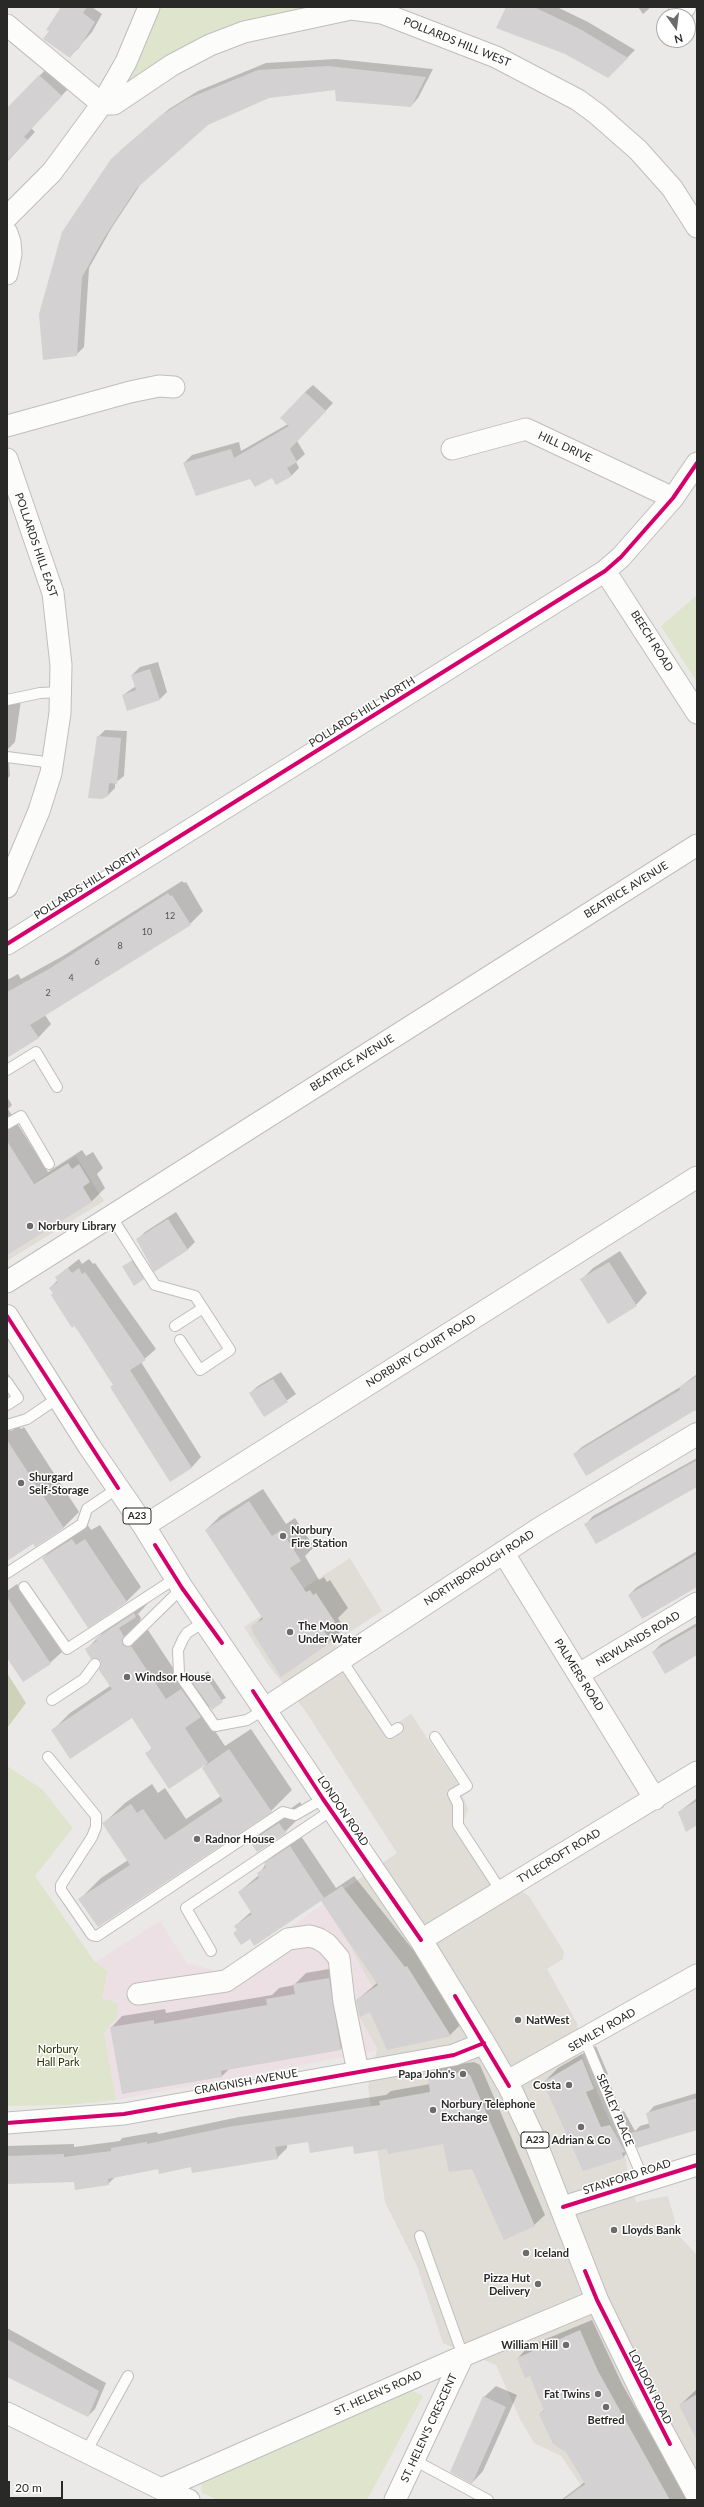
<!DOCTYPE html>
<style>
body{margin:0}
#map{position:relative;width:704px;height:2507px;overflow:hidden;background:#eae9e7;font-family:Lato,sans-serif}
canvas{display:block}
.frame{position:absolute;inset:0;border:8px solid #292927;pointer-events:none}
.north{position:absolute;left:656px;top:8px;width:40px;height:40px;box-sizing:border-box;background:#fff;border:1px solid #a9a9a9;border-radius:50%;rotate:166deg;font-size:11px;font-weight:700;line-height:16px;text-align:center;color:#292927}
.north::after{content:'';display:block;margin:auto;width:14px;height:18px;background:#6d6c6a;clip-path:polygon(50% 0,100% 100%,50% 72%,0 100%)}
.scale{position:absolute;left:8px;top:2481px;width:55px;height:18px;box-sizing:border-box;border:2px solid #292927;border-top:0;padding-left:5px;font-size:12px;line-height:14px;white-space:nowrap;color:#292927;-webkit-text-stroke:3px #fff;paint-order:stroke}
</style>
<div id="map">
<canvas width="704" height="2507"></canvas>
<div class="frame"></div>
<div class="north">N</div>
<div class="scale">20 m</div>
</div>
<script>
const ctx = document.querySelector('canvas').getContext('2d');
ctx.lineJoin = 'round';
function fill(path, color) {
  ctx.fillStyle = color;
  ctx.fill(path, 'evenodd');
}
function toPath(rows) {
  const path = new Path2D();
  for (const r of rows) {
    path.moveTo(r[0], r[1]);
    for (let i = 2; i < r.length; i += 2) path.lineTo(r[i], r[i + 1]);
  }
  return path;
}
function trace(path, color, width, dash) {
  ctx.strokeStyle = color;
  ctx.lineWidth = width;
  ctx.lineCap = dash ? 'butt' : 'round';
  ctx.setLineDash(dash || []);
  ctx.stroke(path);
}
function label(font, color, halo, rows, align = 'center') {
  ctx.font = font + ' Lato,sans-serif';
  ctx.lineWidth = 3;
  ctx.setLineDash([]);
  ctx.textBaseline = 'middle';
  ctx.strokeStyle = halo;
  ctx.fillStyle = color;
  for (const [text, x, y, turn = 0] of rows) {
    ctx.save();
    ctx.translate(x, y);
    ctx.rotate((+turn || 0) * Math.PI / 180);
    ctx.textAlign = isNaN(turn) ? turn : align;
    if (halo) ctx.strokeText(text, 0, 0);
    ctx.fillText(text, 0, 0);
    ctx.restore();
  }
}
fill(toPath([
 [76,1156,104,1201,7,1261,7,1200],
 [350,1558,382,1611,334,1642,391,1727,411,1714,456,1781,468,1809,463,1823,492,1872,529,1896,564,1952,563,1959,547,1969,577,2023,583,2059,626,2159,628,2174,636,2202,668,2196,679,2236,697,2255,697,2500,591,2500,561,2456,534,2443,520,2419,496,2365,443,2343,417,2266,385,2202,368,2087,377,2049,351,2002,373,1988,323,1904,397,1853,304,1709,269,1666,244,1627]
]), '#dfddd6');
fill(toPath([
 [323,1904,349,1944,373,1989,351,2002,377,2049,375,2051,116,2100,104,2033,117,2017,118,2003,102,1998,108,1971,95,1962,160,1921,187,1963,224,1973]
]), '#ede0e5');
fill(toPath([
 [158,7,314,7,127,81,126,80],
 [697,595,697,682,661,626],
 [7,1766,42,1789,73,1828,35,1876,95,1962,108,1971,102,1998,118,2003,117,2017,104,2033,116,2100,67,2105,7,2106],
 [407,2388,423,2396,367,2500,218,2500,202,2493,201,2483]
]), '#dfe4cc');
fill(toPath([
 [7,1673,26,1703,7,1728]
]), '#cdd2b9');
fill(toPath([
 [62,7,92,7,102,14,92,32,70,57,50,31],
 [507,7,557,7,588,22,635,50,608,77],
 [638,7,651,7,643,14],
 [336,59,433,69,418,98,411,106,335,89,269,97,208,124,142,182,111,229,89,268,84,347,76,355,43,359,120,151,169,109,198,91,266,63],
 [47,68,69,88,31,128,35,132,7,162,7,116,10,107],
 [313,385,333,403,297,441,305,454,296,462,299,468,291,476,251,478,184,463,192,455,239,442,241,451,288,424,305,392],
 [158,662,167,692,160,699,123,695,136,686,132,675,140,667],
 [21,700,15,742,8,749,10,776,7,779,7,704],
 [105,730,127,731,124,776,115,783,115,788,108,795,98,737],
 [182,881,184,883,186,882,203,911,190,924,45,1015,51,1024,38,1038,7,1057,7,980,18,974,21,979,63,956],
 [7,1097,12,1105,8,1109,48,1172,82,1150,86,1156,93,1152,103,1168,97,1174,105,1188,92,1201,10,1252,7,1248],
 [176,1212,195,1242,187,1250,137,1240,145,1232],
 [620,1251,647,1293,636,1305,582,1279,593,1268],
 [136,1258,147,1275,143,1278,123,1267],
 [79,1259,82,1264,89,1259,93,1264,95,1263,156,1349,141,1362,201,1457,192,1467,170,1481,111,1387,114,1384,50,1288,58,1280,56,1277],
 [7,1372,12,1380,7,1385],
 [281,1372,296,1394,265,1416,250,1393,258,1386],
 [697,1374,697,1411,694,1410,574,1454,582,1447,680,1387],
 [7,1426,11,1431,19,1426,21,1429,24,1427,79,1512,64,1527,35,1546,33,1543,7,1560],
 [697,1458,697,1486,586,1524,593,1516],
 [263,1489,286,1524,295,1518,314,1547,305,1556,319,1580,324,1577,327,1582,330,1580,348,1608,338,1618,344,1628,331,1641,281,1675,253,1627,263,1616,206,1530,220,1516],
 [87,1524,91,1530,100,1525,141,1587,126,1602,43,1558,58,1543],
 [697,1551,697,1585,629,1595,637,1587],
 [17,1584,62,1652,50,1663,7,1657,7,1591],
 [152,1599,138,1614,141,1618,138,1626,143,1631,148,1630,183,1683,199,1673,201,1676,208,1671,226,1698,210,1706,203,1713,225,1746,251,1729,292,1790,271,1811,80,1899,101,1878,128,1860,104,1823,125,1803,152,1784,158,1793,165,1788,186,1819,221,1796,203,1768,206,1764,146,1754,152,1748,132,1716,53,1730,70,1713,110,1686,102,1661,86,1650,113,1622],
 [697,1623,697,1654,653,1652,661,1644],
 [697,1798,697,1824,679,1812],
 [300,1802,306,1811,285,1832,252,1842,273,1821],
 [301,1836,336,1888,354,1876,418,1956,461,2024,450,2035,370,2011,357,2000,377,1983,322,1899,250,1938,238,1930,235,1926,252,1911,239,1892,259,1875,266,1863,277,1852],
 [340,1967,352,2037,341,2049,229,2069,222,2076,123,2092,111,2028,122,2016,165,2009,166,2013,272,1995,279,1988,294,1985,306,1973],
 [596,2046,608,2074,601,2080,615,2114,624,2111,635,2131,640,2126,650,2123,647,2114,654,2106,697,2093,697,2129,637,2144,623,2157,544,2082,558,2068],
 [474,2062,480,2065,545,2215,534,2225,443,2142,388,2148,309,2140,287,2144,287,2148,277,2158,158,2168,116,2176,108,2184,75,2181,7,2183,7,2146,74,2144,74,2147,120,2141,122,2138,157,2132,158,2134,239,2117,386,2095,391,2091,430,2084,429,2078,440,2067],
 [592,2320,622,2384,688,2500,561,2500,585,2482,566,2451,540,2414,545,2409,530,2374,518,2358,529,2346],
 [7,2328,106,2383,95,2409,88,2416,7,2376],
 [496,2386,517,2395,483,2471,472,2483,484,2397],
 [697,2389,697,2416,680,2405]
]), '#0003');
fill(toPath([
 [61,7,87,7,83,13,95,22,78,50,76,49,70,58,43,39,49,31,46,30],
 [506,7,534,7,580,29,628,58,608,78,565,54,496,28],
 [328,66,426,77,411,107,336,101,335,90,269,98,208,125,136,189,104,238,82,277,77,356,43,360,39,314,62,232,111,159,160,116,189,98,258,70],
 [39,75,62,96,24,137,28,140,7,161,7,108],
 [305,392,326,411,290,449,297,462,287,468,292,476,276,485,272,478,255,487,250,479,196,496,183,463,231,449,234,458,289,426,280,418],
 [150,669,160,700,127,711,122,695,136,690,131,675],
 [97,736,121,738,117,784,109,783,108,796,102,799,88,798],
 [168,893,170,896,172,895,191,925,30,1025,39,1038,7,1058,7,992,49,969],
 [7,1141,34,1184,68,1163,72,1169,79,1164,90,1182,83,1187,92,1202,7,1255],
 [168,1219,188,1250,154,1272,136,1239],
 [132,1261,144,1279,134,1286,122,1266],
 [609,1262,637,1306,608,1324,580,1279],
 [68,1268,72,1273,79,1268,82,1274,85,1272,146,1360,130,1370,192,1468,170,1482,110,1387,113,1385,78,1331,74,1326,72,1328,51,1295,53,1293,49,1288,58,1282,55,1277],
 [697,1376,697,1409,586,1476,573,1454,680,1390,679,1387],
 [273,1379,288,1402,264,1417,249,1393],
 [7,1440,64,1528,35,1547,33,1544,7,1561],
 [697,1460,697,1487,596,1544,584,1524],
 [249,1501,272,1536,281,1530,301,1561,290,1568,306,1592,310,1590,313,1595,316,1593,335,1622,323,1629,331,1642,281,1677,253,1633,251,1626,263,1619,205,1530],
 [72,1539,76,1545,85,1539,127,1602,88,1628,42,1558],
 [697,1554,697,1587,642,1619,628,1595],
 [7,1597,51,1664,23,1682,7,1658],
 [134,1613,136,1617,119,1628,124,1636,122,1640,123,1645,131,1646,166,1699,181,1689,201,1717,185,1728,208,1763,169,1789,145,1753,152,1749,132,1718,70,1759,51,1730,112,1689,99,1670,101,1661,96,1658,91,1659,85,1649,97,1641,95,1639],
 [697,1626,697,1655,665,1674,652,1652],
 [204,1674,223,1702,212,1710,192,1682],
 [229,1749,272,1812,98,1927,78,1899,130,1865,102,1823,131,1804,137,1813,143,1809,165,1840,223,1801,202,1768],
 [697,1801,697,1825,686,1832,678,1812],
 [279,1823,286,1833,257,1852,250,1842],
 [290,1846,324,1898,342,1886,405,1967,407,1966,451,2036,387,2050,370,2012,360,2017,356,2000,378,1985,321,1901,254,1946,250,1939,241,1945,233,1933,237,1930,234,1926,252,1914,238,1892,259,1878,257,1873,266,1867,264,1863],
 [329,1978,341,2050,221,2071,222,2077,122,2094,110,2027,154,2020,154,2024,267,2005,266,1999,295,1994,293,1984],
 [582,2059,594,2089,586,2092,601,2127,610,2125,625,2152,622,2153,624,2158,583,2171,543,2082],
 [464,2072,470,2075,535,2226,504,2240,472,2169,449,2172,443,2144,388,2154,387,2149,354,2154,353,2146,310,2153,308,2142,275,2147,278,2159,192,2173,191,2167,159,2174,158,2169,108,2179,109,2185,75,2190,74,2182,7,2184,7,2156,64,2154,64,2157,111,2151,111,2148,147,2142,147,2144,228,2127,380,2105,379,2101,430,2092,428,2077],
 [697,2098,697,2130,637,2148,631,2133,650,2128,646,2113],
 [580,2330,598,2371,670,2500,563,2500,585,2484,566,2452,553,2444,539,2414,544,2411,530,2376,525,2378,517,2358],
 [7,2339,99,2391,88,2417,7,2377],
 [697,2394,697,2440,679,2405],
 [483,2396,506,2407,472,2484,450,2472]
]), '#d3d1d1');
const service = toPath([
 [7,700,40,693,61,692],
 [7,757,53,763],
 [7,1070,36,1052,57,1087],
 [7,1124,21,1116,49,1164],
 [111,1216,155,1285,195,1296,230,1350,200,1370,180,1340],
 [175,1326,203,1308],
 [7,1382,18,1398,7,1405],
 [7,1425,27,1419,58,1398],
 [7,1573,82,1524,87,1509,118,1488],
 [24,1587,67,1649,176,1578],
 [205,1621,187,1633,183,1639,178,1650,179,1674,215,1726,247,1720,265,1709],
 [128,1641,182,1588],
 [341,1659,390,1733,398,1728],
 [52,1700,84,1679,95,1664],
 [435,1737,467,1786,453,1794,458,1804,458,1825,501,1891],
 [48,1757,96,1816,96,1827,92,1837,61,1885,61,1890,92,1935,97,1936,283,1812,295,1815,323,1799],
 [211,1951,186,1908,332,1810],
 [585,2040,644,2181],
 [420,2236,463,2356],
 [86,2452,128,2376],
 [414,2460,488,2500]
]);
const minor = toPath([
 [679,13,685,7],
 [7,25,102,104,114,104,172,65,210,45,244,32,351,9,382,13,496,57,578,100,597,114,638,150,672,188,697,227],
 [7,217,52,172,102,104,126,62,149,7],
 [7,233,10,242,11,254,7,274],
 [7,426,130,392,159,386,174,387],
 [452,449,526,429,673,498],
 [7,459,53,593,61,665,60,713,51,773,39,811,7,887],
 [605,571,697,713],
 [7,944,605,571,621,557,673,498,697,463],
 [7,1282,697,845],
 [144,1526,697,1177],
 [503,1552,655,1799],
 [579,1674,697,1603],
 [421,1940,697,1772],
 [138,1994,226,1981,288,1939,310,1936,319,1939,327,1944,339,1958,344,2002,358,2072],
 [506,2082,697,1975],
 [7,2123,124,2114,454,2055,484,2043],
 [563,2207,697,2165],
 [7,2413,161,2489,189,2500],
 [161,2489,463,2356,597,2300],
 [395,2500,463,2356]
]);
const tertiary = toPath([
 [265,1709,539,1529,697,1434]
]);
const trunk = toPath([
 [7,1316,89,1446,144,1526,182,1588,421,1940,484,2043,509,2086,535,2141,597,2300,647,2403,697,2495]
]);
trace(service, '#bfbebd', 12);
trace(minor, '#bfbebd', 23);
trace(tertiary, '#bfbebd', 24);
trace(trunk, '#bfbebd', 24);
trace(service, '#fcfcfb', 10);
trace(minor, '#fcfcfb', 21);
trace(tertiary, '#fcfcfb', 22);
trace(trunk, '#fcfcfb', 22);
trace(toPath([
 [7,944,605,571,621,557,673,498,697,463],
 [7,1316,118,1488],
 [155,1545,182,1588,222,1643],
 [253,1691,323,1799,421,1940],
 [455,1996,509,2086],
 [7,2123,124,2114,454,2055,484,2043],
 [563,2207,697,2165],
 [585,2271,597,2300,670,2444]
]), '#d6006c', 4);
for (const [x, y, r, color] of [
 [30,1226,4,"#6d6c6a"],
 [21,1483,4,"#6d6c6a"],
 [283,1536,4,"#6d6c6a"],
 [290,1632,4,"#6d6c6a"],
 [127,1677,4,"#6d6c6a"],
 [197,1839,4,"#6d6c6a"],
 [518,2020,4,"#6d6c6a"],
 [463,2074,4,"#6d6c6a"],
 [569,2085,4,"#6d6c6a"],
 [433,2110,4,"#6d6c6a"],
 [581,2127,4,"#6d6c6a"],
 [614,2230,4,"#6d6c6a"],
 [526,2253,4,"#6d6c6a"],
 [538,2284,4,"#6d6c6a"],
 [566,2345,4,"#6d6c6a"],
 [598,2394,4,"#6d6c6a"],
 [606,2407,4,"#6d6c6a"]
]) {
  const dot = new Path2D();
  dot.arc(x, y, r, 0, 2 * Math.PI);
  ctx.fillStyle = color;
  ctx.fill(dot);
  trace(dot, '#fff', 1.5);
}
label('9px', '#555553', null, [
 ["12",170,916],
 ["10",147,932],
 ["8",120,946],
 ["6",97,962],
 ["4",71,978],
 ["2",48,993]
]);
for (const [x, y, w] of [
 [137,1516,28],
 [535,2140,28]
]) {
  const box = new Path2D();
  box.roundRect(x - w / 2, y - 8, w, 16, 3);
  ctx.fillStyle = '#fff';
  ctx.fill(box);
  trace(box, '#292927', 1);
}
label('bold 10px', '#292927', null, [
 ["A23",137,1516],
 ["A23",535,2140]
]);
label('11px', '#292927', '#fff', [
 ["POLLARDS HILL WEST",457,42,22],
 ["HILL DRIVE",565,447,25],
 ["POLLARDS HILL EAST",36,545,71],
 ["BEECH ROAD",652,641,58],
 ["POLLARDS HILL NORTH",362,712,-32],
 ["POLLARDS HILL NORTH",87,884,-32],
 ["BEATRICE AVENUE",626,890,-32],
 ["BEATRICE AVENUE",352,1063,-32],
 ["NORBURY COURT ROAD",421,1351,-32],
 ["NORTHBOROUGH ROAD",479,1568,-33],
 ["NEWLANDS ROAD",638,1639,-31],
 ["PALMERS ROAD",579,1675,58],
 ["LONDON ROAD",343,1811,56],
 ["TYLECROFT ROAD",559,1856,-31],
 ["SEMLEY ROAD",602,2030,-30],
 ["CRAIGNISH AVENUE",246,2082,-10],
 ["SEMLEY PLACE",615,2110,67],
 ["STANFORD ROAD",627,2177,-18],
 ["LONDON ROAD",650,2387,63],
 ["ST. HELEN'S ROAD",378,2393,-24],
 ["ST. HELEN'S CRESCENT",429,2428,-65]
]);
label('bold 11px', '#292927', '#fff', [
 ["Norbury Library",38,1226],
 ["Shurgard",29,1477],
 ["Self-Storage",29,1490],
 ["Norbury",291,1530],
 ["Fire Station",291,1543],
 ["The Moon",298,1626],
 ["Under Water",298,1639],
 ["Windsor House",135,1677],
 ["Radnor House",205,1839],
 ["NatWest",526,2020],
 ["Papa John's",455,2074,"right"],
 ["Costa",561,2085,"right"],
 ["Norbury Telephone",441,2104],
 ["Exchange",441,2117],
 ["Adrian & Co",581,2140,"center"],
 ["Lloyds Bank",622,2230],
 ["Iceland",534,2253],
 ["Pizza Hut",530,2278,"right"],
 ["Delivery",530,2291,"right"],
 ["William Hill",558,2345,"right"],
 ["Fat Twins",590,2394,"right"],
 ["Betfred",606,2420,"center"]
], 'left');
label('11px', '#2a3100', '#fff', [
 ["Norbury",58,2049],
 ["Hall Park",58,2062]
]);
</script>
